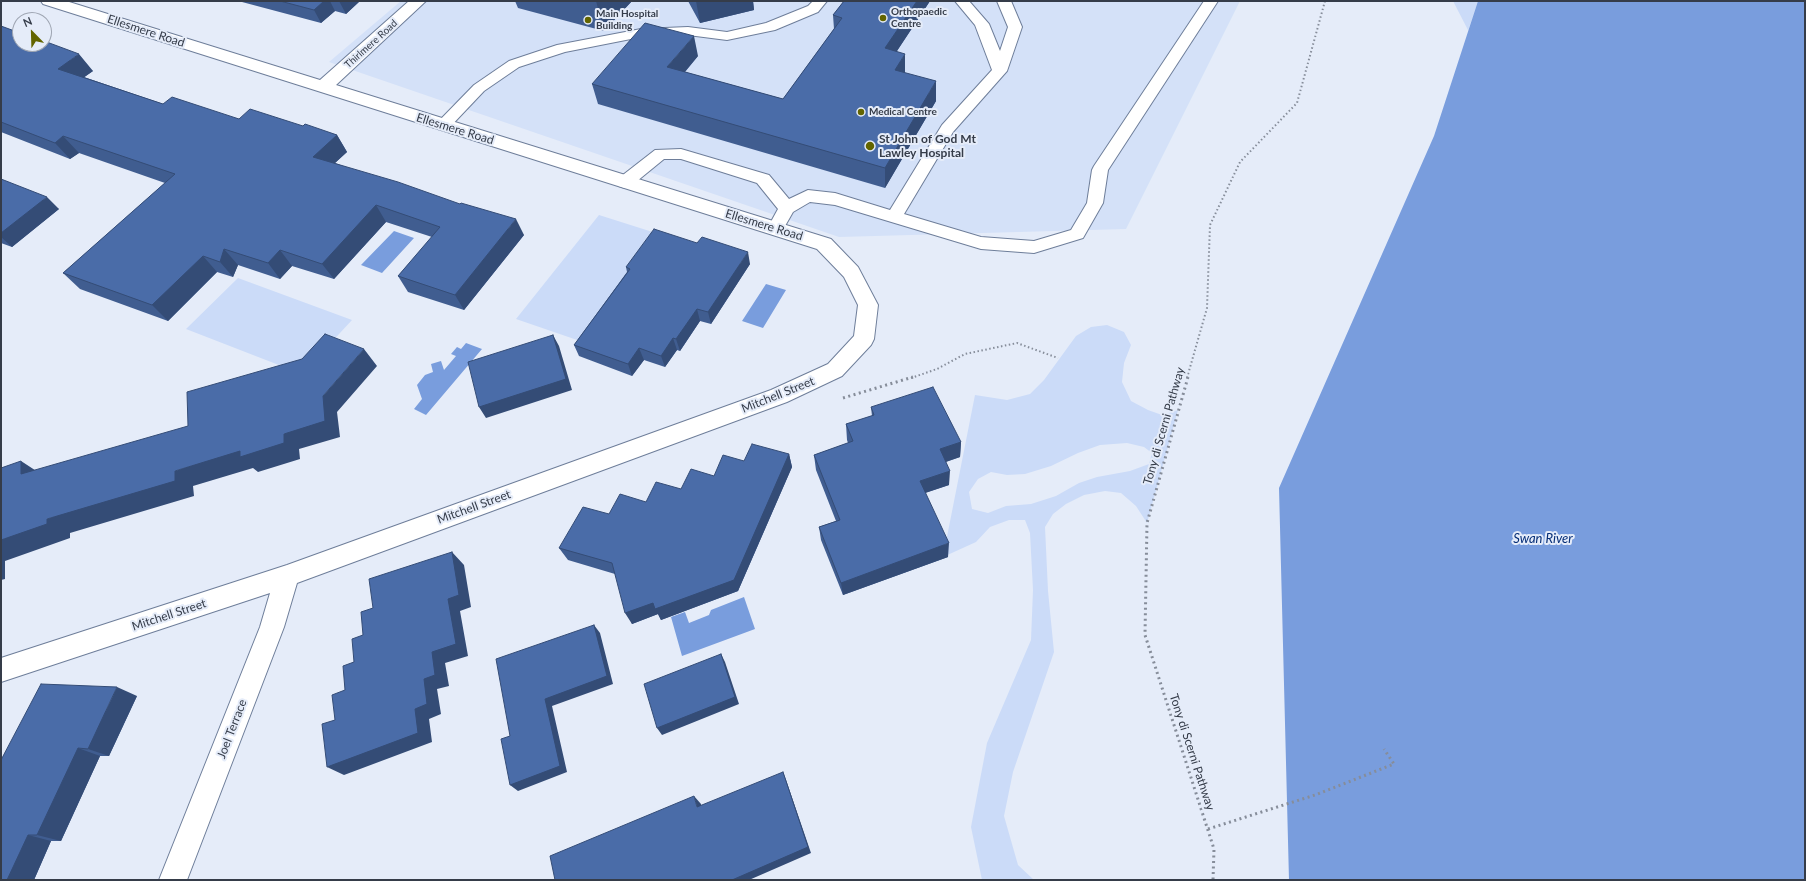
<!DOCTYPE html>
<style>
body{margin:0}
#map{position:relative;width:1806px;height:881px;overflow:hidden;background:#e5ecf9;font-family:Lato,sans-serif}
canvas{display:block}
.frame{position:absolute;inset:0;border:2px solid #353c49;pointer-events:none}
.north{position:absolute;left:12px;top:12px;width:40px;height:40px;box-sizing:border-box;background:#e5ecf9;border:1px solid #9fa6b3;border-radius:50%;rotate:337deg;font-size:11px;font-weight:700;line-height:16px;text-align:center;color:#353c49}
.north::after{content:'';display:block;margin:auto;width:14px;height:18px;background:#636500;clip-path:polygon(50% 0,100% 100%,50% 72%,0 100%)}
</style>
<div id="map">
<canvas width="1806" height="881"></canvas>
<div class="frame"></div>
<div class="north">N</div>
</div>
<script>
const ctx = document.querySelector('canvas').getContext('2d');
ctx.lineJoin = 'round';
function fill(path, color) {
  ctx.fillStyle = color;
  ctx.fill(path, 'evenodd');
}
function toPath(rows) {
  const path = new Path2D();
  for (const r of rows) {
    path.moveTo(r[0], r[1]);
    for (let i = 2; i < r.length; i += 2) path.lineTo(r[i], r[i + 1]);
  }
  return path;
}
function trace(path, color, width, dash) {
  ctx.strokeStyle = color;
  ctx.lineWidth = width;
  ctx.lineCap = dash ? 'butt' : 'round';
  ctx.setLineDash(dash || []);
  ctx.stroke(path);
}
function label(font, color, halo, rows, align = 'center') {
  ctx.font = font + ' Lato,sans-serif';
  ctx.lineWidth = 4;
  ctx.setLineDash([]);
  ctx.textBaseline = 'middle';
  ctx.strokeStyle = halo;
  ctx.fillStyle = color;
  for (const [text, x, y, turn = 0] of rows) {
    ctx.save();
    ctx.translate(x, y);
    ctx.rotate((+turn || 0) * Math.PI / 180);
    ctx.textAlign = isNaN(turn) ? turn : align;
    if (halo) ctx.strokeText(text, 0, 0);
    ctx.fillText(text, 0, 0);
    ctx.restore();
  }
}
fill(toPath([
 [401,1,1240,1,1126,229,839,237,329,62]
]), '#d4e1f8');
fill(toPath([
 [1453,1,1478,1,1468,31,1468,30],
 [599,215,662,235,583,342,516,319],
 [238,278,352,320,302,374,186,329],
 [1107,325,1124,332,1131,345,1124,363,1122,382,1131,401,1148,410,1162,415,1178,410,1147,523,1136,506,1121,493,1105,491,1084,495,1066,504,1053,514,1045,527,1048,591,1054,652,1013,772,1004,816,1018,865,1034,880,982,880,971,827,987,743,1031,640,1033,590,1030,533,1025,520,1009,520,990,527,976,542,943,557,975,395,1007,400,1030,394,1044,380,1076,336,1091,327],
 [1127,443,1144,447,1152,453,1149,464,1130,471,1097,477,1079,483,1056,496,1031,504,1006,506,988,513,972,509,969,492,978,479,991,472,1007,475,1025,474,1051,466,1078,453,1100,445]
]), '#cbdbf8');
fill(toPath([
 [1478,1,1805,1,1805,880,1289,880,1279,488,1434,136],
 [394,231,414,238,382,273,361,265],
 [766,284,786,290,763,328,742,321],
 [466,343,482,349,426,415,414,409,422,399,417,385,425,375,433,372,431,364,441,361,444,370,456,356,451,354,457,347,461,349],
 [744,597,755,629,682,656,671,617,685,612,689,623,709,615,711,610]
]), '#799ddd');
const service = toPath([
 [813,1,827,1,818,12,775,30,727,40,688,35,641,37,565,52,519,67,484,91,448,129,443,130,438,129,435,125,474,85,509,61,557,45,641,29,688,27,727,32,766,23,808,6,813,1],
 [955,1,969,1,989,24,1000,51,1008,27,997,1,1011,1,1022,27,1007,71,953,132,904,214,981,237,1034,241,1071,230,1087,203,1092,170,1094,166,1204,1,1218,1,1108,170,1103,203,1083,238,1034,253,981,249,835,205,810,202,793,212,781,233,775,235,769,233,767,229,778,209,757,183,681,159,664,159,631,186,625,188,619,186,617,182,619,178,655,150,681,149,769,175,789,199,808,190,835,193,890,210,942,125,992,70,975,25,955,1]
]);
const minor = toPath([
 [41,1,66,1,320,80,409,1,426,1,336,85,831,239,858,267,878,305,874,339,871,345,842,376,787,402,297,583,284,627,187,880,159,880,260,627,270,593,1,682,1,658,287,565,771,390,828,364,854,336,858,305,844,277,817,249,43,4,41,1]
]);
trace(service, '#6e7e9a', 2);
trace(minor, '#6e7e9a', 2);
trace(toPath([
 [911,378,937,369,965,354,1017,343,1058,358],
 [1187,378,1207,308,1210,225,1240,162,1297,103,1325,1]
]), '#868d9a', 2, [1.5, 2.5]);
trace(toPath([
 [1188,377,1147,523,1145,635,1214,849,1213,880],
 [843,398,913,377],
 [1208,829,1315,795,1394,764,1384,749]
]), '#868d9a', 3, [2, 3.5]);
fill(service, '#fff');
fill(minor, '#fff');
fill(toPath([
 [241,1,360,1,346,14,335,11,321,23,242,2],
 [515,1,632,1,604,31,518,8],
 [688,1,753,1,754,10,700,23],
 [844,1,930,1,897,51,905,73,936,101,885,188,598,104,592,84,698,56,685,72,783,99,834,29,833,15],
 [1,26,93,71,84,77,163,104,239,119,303,126,337,135,347,152,335,163,524,235,464,310,408,292,398,276,432,237,386,222,334,279,292,266,280,279,238,265,233,277,217,272,168,321,80,289,63,273,165,183,79,153,70,159,1,132],
 [1,179,59,209,12,247,1,243],
 [750,264,711,324,700,321,680,351,677,350,665,367,644,360,632,376,579,356,574,345,627,272,626,267],
 [871,407,961,442,960,457,946,462,949,485,925,493,948,557,843,595,821,540,819,527,836,521,816,470,814,455,848,443,847,440,846,424,872,416],
 [789,454,792,467,738,591,661,620,658,614,632,624,615,574,568,560,559,548,609,514,646,502,681,489,714,476,744,461],
 [137,696,109,756,100,756,61,841,51,841,34,880,1,880,1,760]
]), '#405d90');
fill(toPath([
 [324,1,330,1,335,11,321,23,314,10],
 [339,1,360,1,346,14],
 [596,1,632,1,604,31],
 [696,1,753,1,754,10,700,23],
 [917,1,930,1,885,69,885,48],
 [694,36,698,56,672,87,667,67],
 [79,54,93,71,72,86,58,69],
 [905,54,905,74,895,70],
 [936,81,936,101,885,188,885,168],
 [337,135,347,152,324,173,313,157],
 [63,136,79,153,70,159,55,143],
 [47,197,59,209,12,247,1,237,1,233],
 [376,205,386,222,334,279,322,264],
 [516,219,524,235,464,310,455,295],
 [224,249,238,265,233,277,220,262],
 [280,250,292,266,280,279,268,263],
 [748,252,750,264,711,324,708,312],
 [203,256,217,272,168,321,152,305],
 [697,309,700,321,680,351,676,339],
 [553,335,559,346,572,390,486,418,479,407],
 [673,338,677,350,665,367,661,356],
 [639,348,644,360,632,376,628,364],
 [364,349,377,366,337,412,340,437,299,449,300,459,258,472,253,468,193,486,194,496,70,533,70,538,5,561,5,579,1,580,1,540,47,519,175,471,284,434,323,396],
 [961,442,960,457,939,464,940,449],
 [789,454,792,467,738,591,661,620,658,614,632,624,625,613],
 [21,461,44,476,21,474],
 [950,471,949,485,919,495,920,481],
 [949,543,948,557,843,595,841,583],
 [452,552,464,565,471,607,460,611,468,656,445,663,449,686,437,689,441,714,429,719,432,742,344,775,327,767,415,709,448,599],
 [594,625,600,633,613,684,552,706,567,772,518,791,510,785,545,699],
 [721,654,725,662,739,704,662,735,657,728],
 [117,687,137,696,109,756,88,749],
 [78,748,100,756,61,841,37,835],
 [783,772,786,780,811,853,749,880,732,880],
 [694,796,701,804,703,815,697,807],
 [28,835,51,841,34,880,7,880]
]), '#344c76');
const building = toPath([
 [280,1,324,1,314,10,280,1],
 [844,1,917,1,885,48,905,54,895,70,936,81,885,168,592,84,645,23,694,36,667,67,783,99,842,18,833,15,844,1],
 [1,26,20,33,20,44,44,44,44,41,79,54,58,69,163,104,172,97,239,119,250,109,303,126,305,124,337,135,313,157,398,182,460,204,461,203,516,219,455,295,398,276,440,227,376,205,322,264,280,250,268,263,224,249,220,262,203,256,152,305,63,273,175,174,63,136,55,143,1,122,1,26],
 [1,179,47,197,1,233,1,179],
 [654,229,697,243,702,237,748,252,708,312,697,309,676,339,673,338,661,356,639,348,628,364,574,345,630,269,626,267,654,229],
 [325,334,364,349,323,396,325,421,284,434,284,443,240,457,240,451,175,471,175,481,47,519,47,524,1,540,1,468,21,461,21,474,188,426,187,392,302,359,325,334],
 [553,335,566,379,479,407,468,362,553,335],
 [933,387,961,442,940,449,950,471,920,481,949,543,841,583,819,527,840,520,814,455,853,441,846,424,874,415,871,407,933,387],
 [752,444,789,454,734,580,655,609,653,603,625,613,612,563,559,548,583,507,609,514,620,494,646,502,656,482,681,489,691,469,714,476,723,455,744,461,752,444],
 [452,552,459,595,448,599,456,644,432,652,435,675,424,679,427,704,415,709,418,733,327,767,322,724,335,720,332,695,345,690,343,666,354,662,352,639,363,635,361,612,373,608,369,579,452,552],
 [594,625,607,676,545,699,560,766,510,785,501,739,510,736,496,659,594,625],
 [721,654,735,697,657,728,644,684,721,654],
 [41,684,117,687,88,749,78,748,37,835,28,835,7,880,1,880,1,760,41,684],
 [783,772,808,847,732,880,555,880,550,856,694,796,697,807,783,772]
]);
fill(building, '#4a6ca8');
trace(building, '#344c76', 1);
for (const [x, y, r, color] of [
 [883,18,4,"#636500"],
 [588,20,4,"#636500"],
 [861,112,4,"#636500"],
 [870,146,5,"#636500"]
]) {
  const dot = new Path2D();
  dot.arc(x, y, r, 0, 2 * Math.PI);
  ctx.fillStyle = color;
  ctx.fill(dot);
  trace(dot, '#e5ecf9', 1.5);
}
label('bold 10px', '#353c49', '#e5ecf9', [
 ["Orthopaedic",891,12],
 ["Centre",891,24],
 ["Main Hospital",596,14],
 ["Building",596,26],
 ["Medical Centre",869,112]
], 'left');
label('10px', '#353c49', '#e5ecf9', [
 ["Thirlmere Road",371,44,-42]
]);
label('12px', '#353c49', '#e5ecf9', [
 ["Ellesmere Road",146,31,18],
 ["Ellesmere Road",455,129,17],
 ["Ellesmere Road",764,225,17],
 ["Mitchell Street",778,395,-22],
 ["Tony di Scerni Pathway",1164,426,-74],
 ["Mitchell Street",474,507,-20],
 ["Mitchell Street",169,615,-18],
 ["Joel Terrace",232,729,-69],
 ["Tony di Scerni Pathway",1192,752,72]
]);
label('bold 12px', '#353c49', '#e5ecf9', [
 ["St John of God Mt",879,139],
 ["Lawley Hospital",879,153]
], 'left');
label('italic 13px', '#052d76', '#e5ecf9', [
 ["Swan River",1543,539]
]);
</script>
